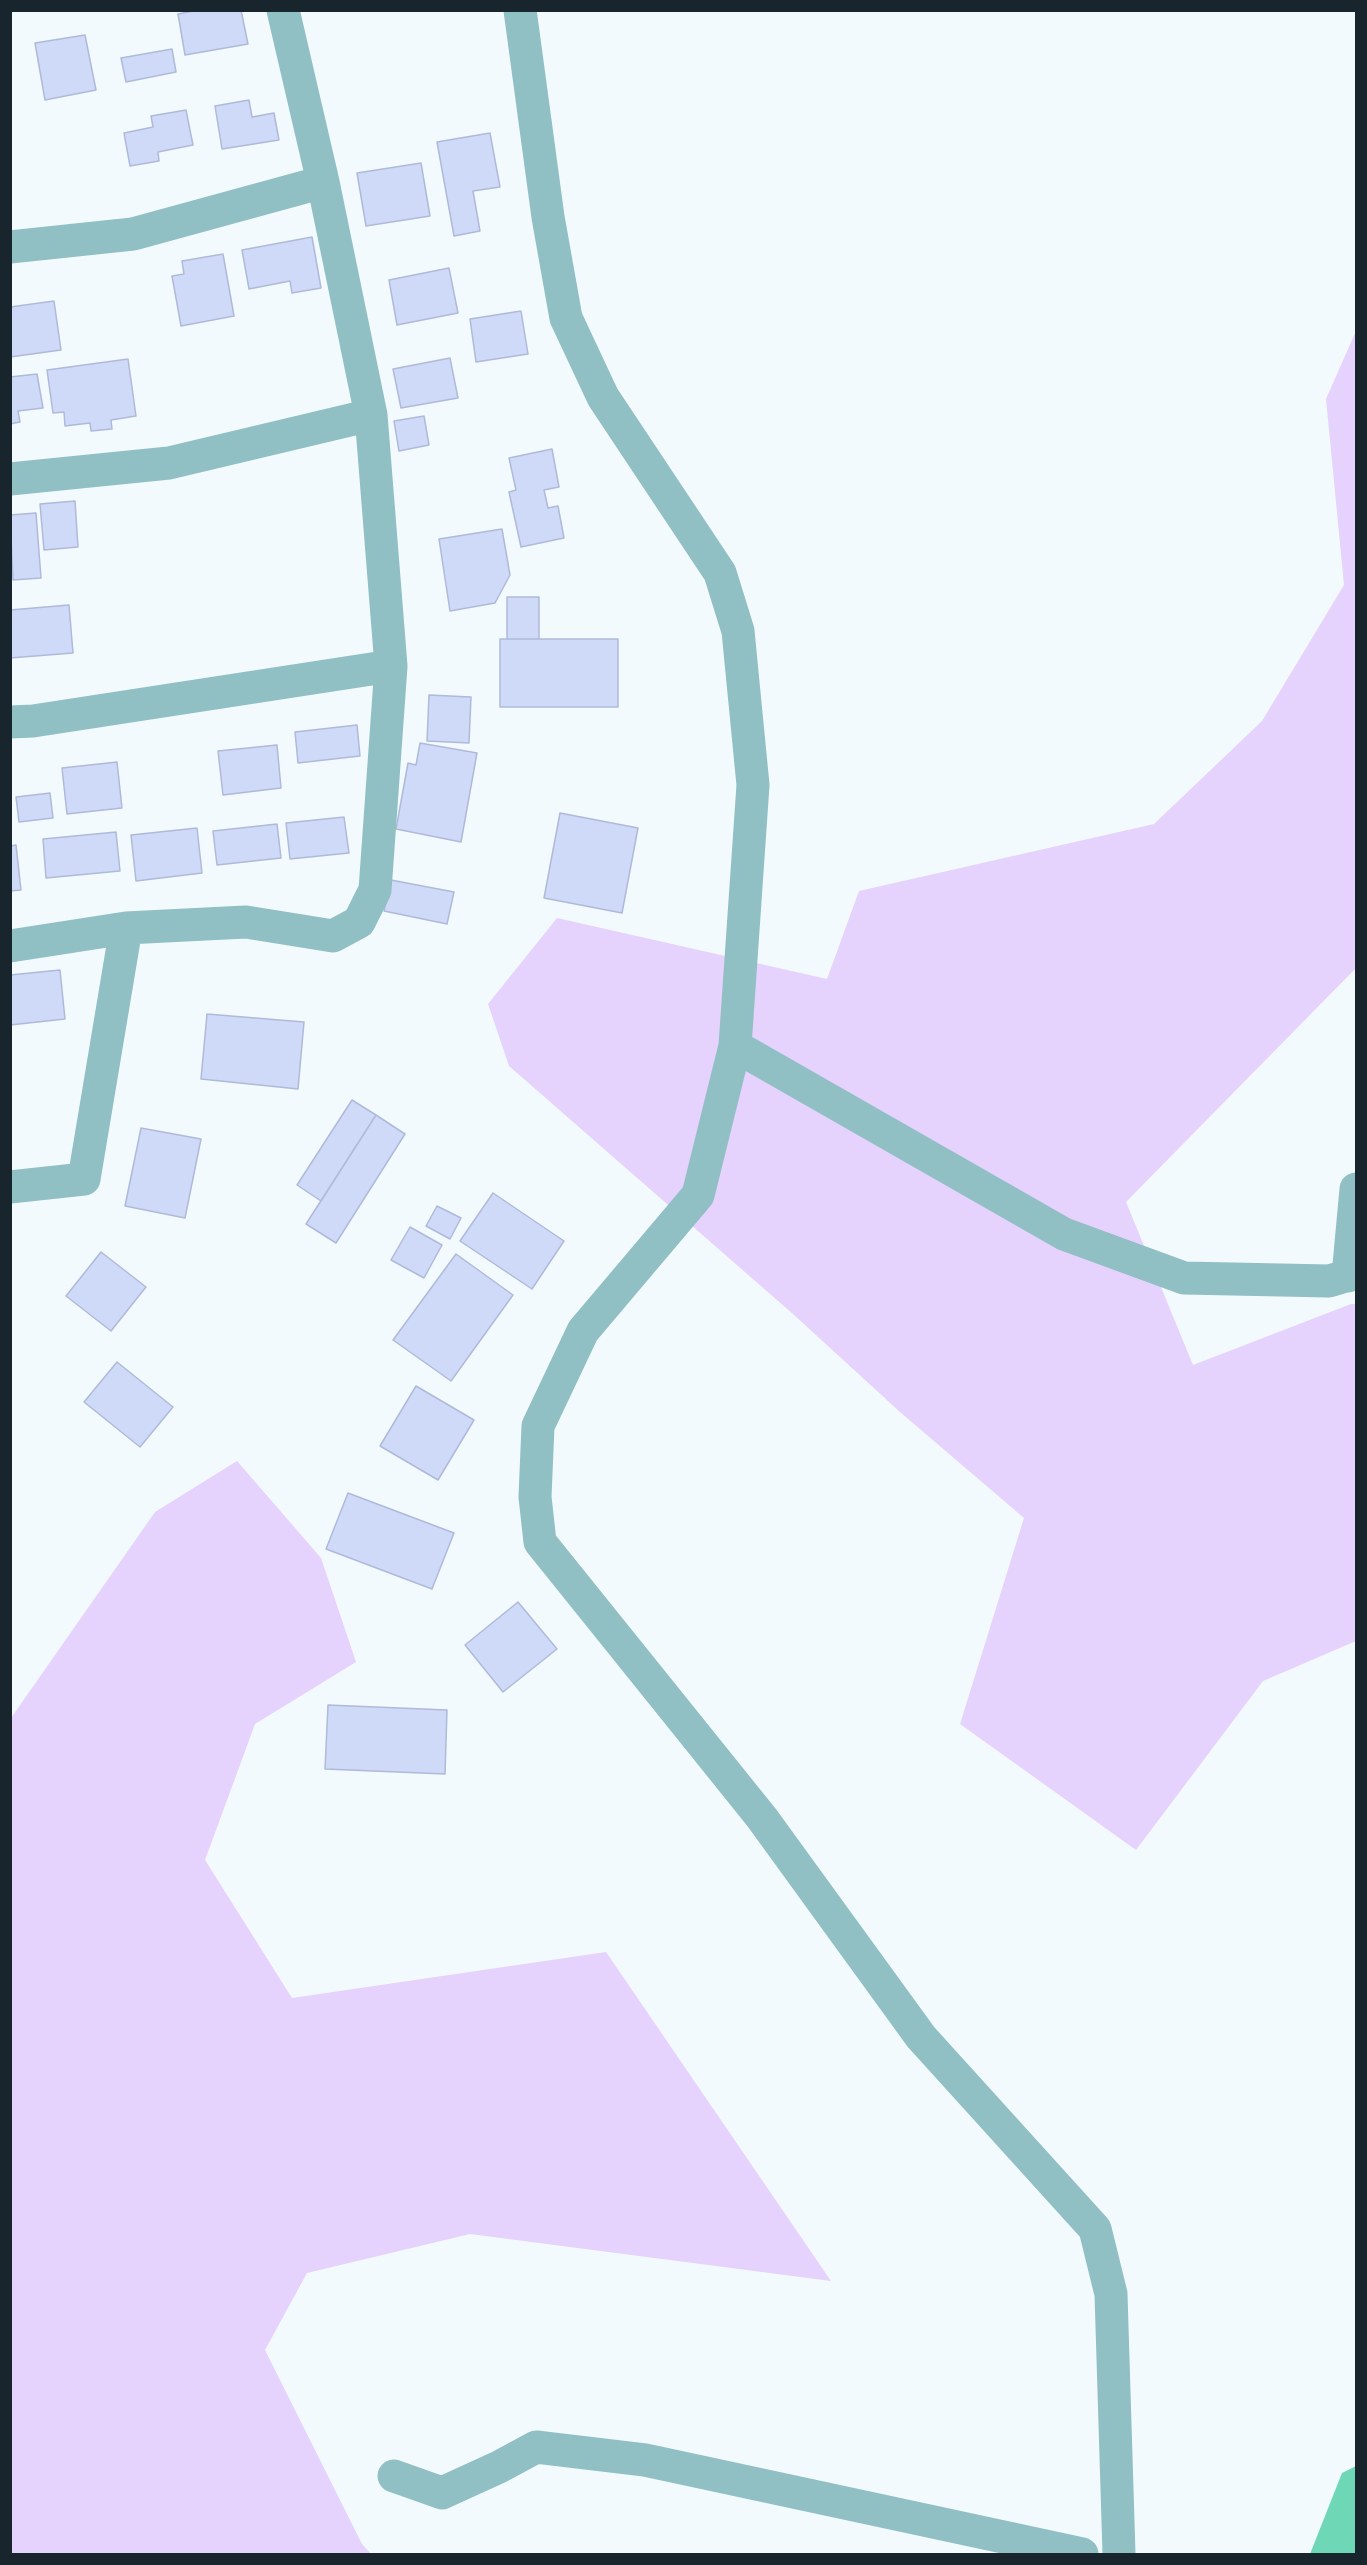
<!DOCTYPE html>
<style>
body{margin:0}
#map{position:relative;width:1367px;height:2565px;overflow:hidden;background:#f3fafe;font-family:"Exo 2",sans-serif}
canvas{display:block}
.frame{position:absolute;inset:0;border:12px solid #18252d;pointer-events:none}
</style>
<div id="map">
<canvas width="1367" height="2565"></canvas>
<div class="frame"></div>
</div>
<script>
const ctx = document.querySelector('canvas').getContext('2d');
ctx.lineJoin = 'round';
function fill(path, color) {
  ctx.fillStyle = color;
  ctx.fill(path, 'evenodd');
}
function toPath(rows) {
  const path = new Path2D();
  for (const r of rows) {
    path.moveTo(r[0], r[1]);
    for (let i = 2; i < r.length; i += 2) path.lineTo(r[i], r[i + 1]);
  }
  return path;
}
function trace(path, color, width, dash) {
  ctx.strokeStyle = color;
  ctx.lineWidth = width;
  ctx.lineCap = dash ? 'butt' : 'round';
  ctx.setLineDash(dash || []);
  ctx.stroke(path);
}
fill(toPath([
 [1356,331,1356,968,1126,1202,1193,1365,1351,1304,1356,1304,1356,1641,1263,1681,1136,1850,960,1724,1024,1518,900,1412,793,1314,509,1066,488,1004,557,918,827,979,859,891,1154,824,1262,721,1344,585,1326,399],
 [237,1461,321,1558,356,1662,255,1724,205,1860,292,1998,606,1952,831,2281,470,2234,307,2273,265,2350,362,2544,371,2554,11,2554,11,1718,155,1512]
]), '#e5d2fd');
fill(toPath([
 [1356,2466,1356,2554,1310,2554,1342,2473]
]), '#6ed8b6');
const building = toPath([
 [199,10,241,10,248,44,185,55,178,14,199,10],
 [85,35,96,90,45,100,35,43,85,35],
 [172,49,176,72,126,82,121,58,172,49],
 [249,100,252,117,274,113,279,140,222,149,215,106,249,100],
 [186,110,193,145,158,152,159,161,130,166,124,133,153,127,151,116,186,110],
 [490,133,500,187,473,191,480,231,454,236,437,142,490,133],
 [421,163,430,216,366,226,357,173,421,163],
 [312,237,321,288,292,293,290,281,249,289,242,250,312,237],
 [223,254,234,316,181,326,172,276,184,274,182,261,223,254],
 [449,268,458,313,397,325,389,280,449,268],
 [54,301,61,350,10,357,10,307,54,301],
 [521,311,528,354,476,362,470,319,521,311],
 [450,358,458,398,401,408,393,369,450,358],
 [128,359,136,416,111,420,112,429,91,431,90,423,65,426,64,412,53,413,47,370,128,359],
 [37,374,43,408,18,411,20,422,10,424,10,377,37,374],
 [424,416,429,445,399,451,394,421,424,416],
 [552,449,559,487,544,490,548,508,558,506,564,538,521,547,509,492,516,490,509,458,552,449],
 [75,501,78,547,44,550,40,504,75,501],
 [36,513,41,578,13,580,10,515,36,513],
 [502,529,510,575,495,603,450,611,439,539,502,529],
 [507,597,539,597,539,639,507,639,507,597],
 [69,605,73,653,10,658,10,610,69,605],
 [500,639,618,639,618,707,500,707,500,639],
 [429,695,471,697,469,743,427,741,429,695],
 [357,725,360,756,298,763,295,732,357,725],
 [420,743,477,753,461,842,396,829,408,763,416,765,420,743],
 [277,745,281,788,223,795,218,751,277,745],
 [117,762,122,808,67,814,62,768,117,762],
 [50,793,53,818,19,822,16,797,50,793],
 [560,813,638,828,622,913,544,898,560,813],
 [344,817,349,853,290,859,286,823,344,817],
 [277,824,281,858,217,865,213,831,277,824],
 [197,828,202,873,136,881,131,835,197,828],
 [116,832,120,871,46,878,43,839,116,832],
 [16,845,21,890,10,891,10,846,16,845],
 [391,880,454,892,447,924,384,911,391,880],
 [60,970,65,1019,10,1025,10,975,60,970],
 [207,1014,304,1022,298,1089,201,1079,207,1014],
 [352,1100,376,1115,321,1201,297,1185,352,1100],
 [376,1115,405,1134,336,1243,306,1224,376,1115],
 [141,1128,201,1139,185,1218,125,1206,141,1128],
 [493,1193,564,1241,532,1289,460,1241,493,1193],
 [437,1206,461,1218,450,1239,426,1226,437,1206],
 [410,1227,442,1245,424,1278,391,1260,410,1227],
 [101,1252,146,1287,111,1331,66,1296,101,1252],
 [456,1254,513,1295,451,1381,393,1340,456,1254],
 [117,1362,173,1407,140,1447,84,1402,117,1362],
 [416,1386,474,1420,438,1480,380,1446,416,1386],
 [348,1493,454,1533,432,1589,326,1549,348,1493],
 [518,1602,557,1649,503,1692,465,1645,518,1602],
 [328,1705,447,1710,445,1774,325,1769,328,1705]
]);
fill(building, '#cfd9f8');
trace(building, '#afbada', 1.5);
trace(toPath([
 [520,10,548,217,566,318,603,397,720,573,738,631,753,785,735,1046,698,1195,583,1331,538,1426,535,1497,540,1542,762,1818,921,2037,1095,2229,1111,2294,1119,2554],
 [10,247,133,234,323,182],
 [10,479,169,463,371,415],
 [10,722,33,721,391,666],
 [10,946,126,928,246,922,333,936,359,922,375,890,391,666,371,415,323,182,283,10],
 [735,1046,1064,1234,1184,1278,1329,1281,1356,1273],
 [10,1187,84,1179,126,928],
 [1348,1276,1356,1189],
 [394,2476,442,2493,499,2467,536,2447,645,2460,1082,2554]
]), '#90bfc4', 33);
</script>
